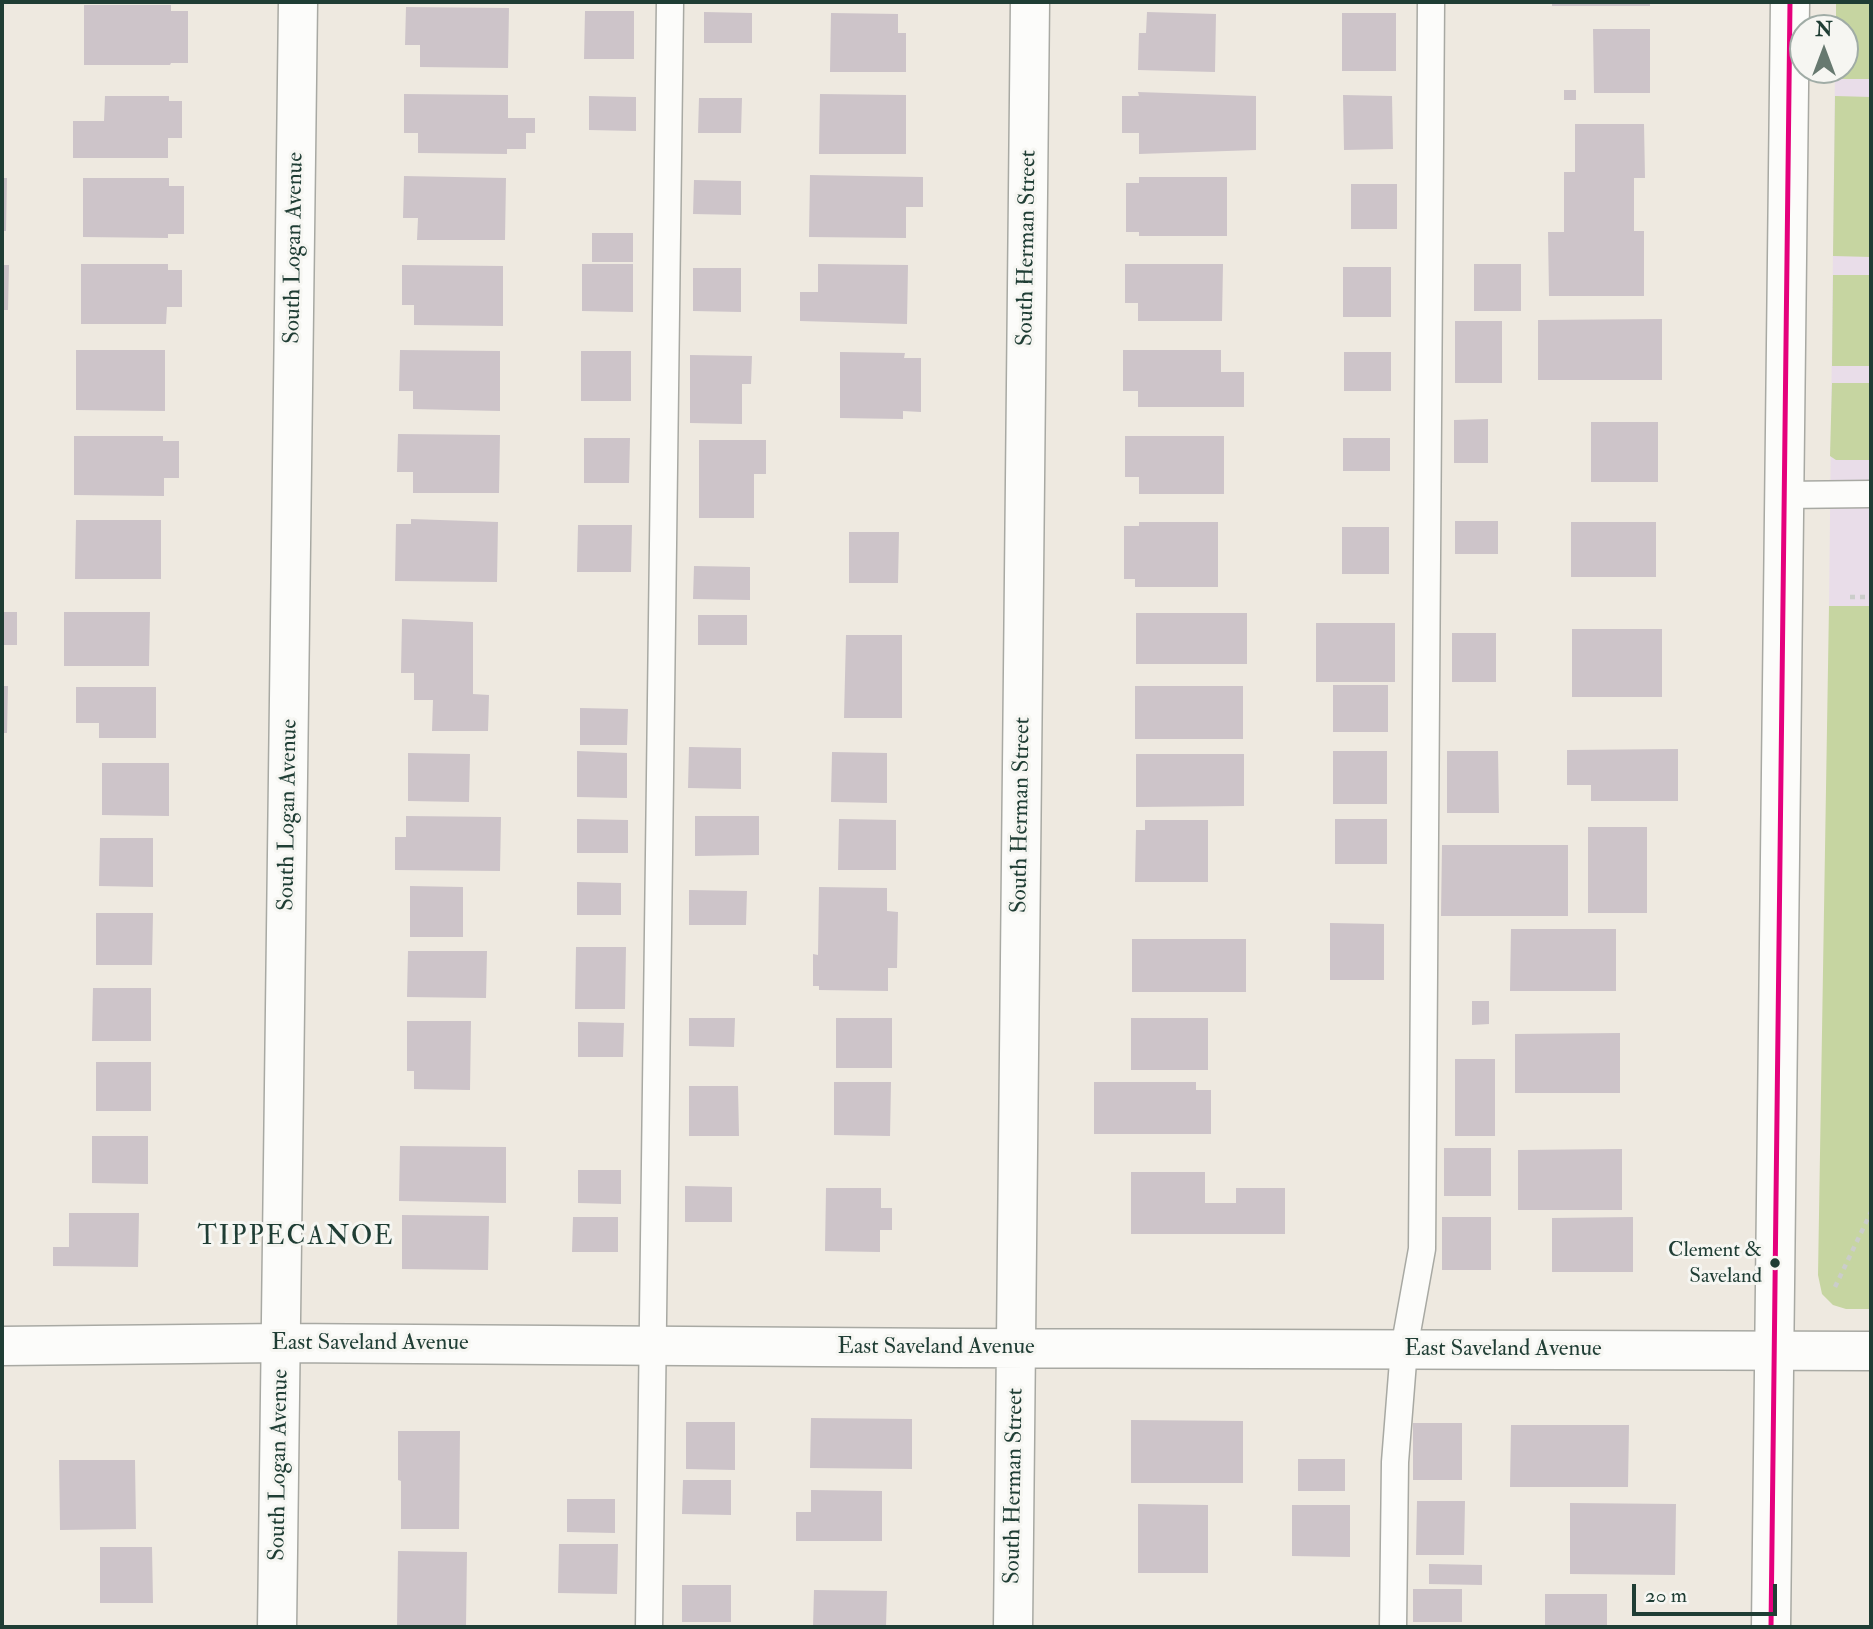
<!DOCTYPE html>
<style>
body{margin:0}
#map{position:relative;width:1873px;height:1629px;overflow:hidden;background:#eee9e0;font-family:"IM FELL Double Pica",serif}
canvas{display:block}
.frame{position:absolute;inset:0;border:4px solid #1f3d34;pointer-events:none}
.north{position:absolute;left:1789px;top:14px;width:70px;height:70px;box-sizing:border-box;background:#f6f6f2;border:2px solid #a0aca6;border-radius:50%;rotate:0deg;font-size:19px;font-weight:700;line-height:28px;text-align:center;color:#1f3d34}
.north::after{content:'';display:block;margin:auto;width:24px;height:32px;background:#677970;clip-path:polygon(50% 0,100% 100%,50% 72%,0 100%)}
.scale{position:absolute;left:1632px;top:1584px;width:145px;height:32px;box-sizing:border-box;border:4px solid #1f3d34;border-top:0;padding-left:9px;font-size:21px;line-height:24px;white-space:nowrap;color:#1f3d34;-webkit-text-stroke:5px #f6f6f2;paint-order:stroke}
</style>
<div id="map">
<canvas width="1873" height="1629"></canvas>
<div class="frame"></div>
<div class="north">N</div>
<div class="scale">20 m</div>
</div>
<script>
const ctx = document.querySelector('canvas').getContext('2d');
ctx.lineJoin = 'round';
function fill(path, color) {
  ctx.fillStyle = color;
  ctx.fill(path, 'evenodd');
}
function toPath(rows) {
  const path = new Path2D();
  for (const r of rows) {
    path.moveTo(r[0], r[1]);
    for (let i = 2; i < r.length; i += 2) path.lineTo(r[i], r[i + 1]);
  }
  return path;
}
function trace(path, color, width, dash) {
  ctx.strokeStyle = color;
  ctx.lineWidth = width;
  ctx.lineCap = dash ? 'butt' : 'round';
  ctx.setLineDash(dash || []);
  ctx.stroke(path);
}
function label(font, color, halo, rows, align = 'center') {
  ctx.font = font + ' "IM FELL Double Pica",serif';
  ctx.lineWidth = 6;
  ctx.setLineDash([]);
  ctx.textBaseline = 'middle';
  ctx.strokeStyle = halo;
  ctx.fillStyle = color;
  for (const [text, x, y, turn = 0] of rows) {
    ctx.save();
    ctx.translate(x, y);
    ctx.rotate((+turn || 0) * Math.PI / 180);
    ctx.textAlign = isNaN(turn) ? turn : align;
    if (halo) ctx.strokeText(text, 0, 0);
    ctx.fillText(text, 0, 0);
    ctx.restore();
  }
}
fill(toPath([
 [1836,2,1871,2,1871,606,1829,606,1835,70,1845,70,1845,28,1836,28]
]), '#e9dde9');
fill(toPath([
 [1836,2,1871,2,1871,79,1835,79,1835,70,1845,70,1845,28,1836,28],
 [1835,96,1871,97,1871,257,1833,256],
 [1833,275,1871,275,1871,366,1832,366],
 [1832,383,1871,383,1871,460,1836,460,1830,456],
 [1829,606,1871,606,1871,1309,1846,1309,1833,1305,1822,1294,1818,1275]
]), '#c6d5a1');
fill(toPath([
 [1552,2,1650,2,1650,6,1552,6],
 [84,5,171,5,171,11,188,11,188,63,171,63,170,65,84,65],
 [406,7,509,8,508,68,420,67,420,45,405,45],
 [585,11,634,11,634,59,584,59],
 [704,12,752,13,752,43,704,43],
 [1147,12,1216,14,1215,72,1138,70,1139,33,1146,33],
 [831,13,898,14,898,33,906,33,906,72,830,72],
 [1342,13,1396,13,1396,71,1342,71],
 [1593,29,1650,29,1650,93,1594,93],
 [1564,90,1576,90,1576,100,1564,100],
 [1138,92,1256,96,1256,150,1139,154,1139,133,1122,133,1122,96,1139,96],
 [404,94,508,95,508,118,535,118,535,133,526,133,526,149,507,149,507,154,418,153,418,133,404,133],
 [820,94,906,95,906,154,819,154],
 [1343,95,1392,96,1393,149,1344,150],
 [105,96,169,96,169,101,182,101,182,138,168,138,168,158,73,158,73,121,104,121],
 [589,96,636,97,636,131,589,130],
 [699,98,742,98,741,133,698,133],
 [1575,124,1644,124,1645,178,1634,178,1634,231,1644,231,1644,296,1549,296,1548,232,1564,232,1564,172,1575,172],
 [810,175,923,177,923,207,906,207,906,238,809,237],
 [404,176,506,178,505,240,417,240,418,218,403,218],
 [1139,177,1227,177,1227,236,1139,236,1139,232,1126,232,1126,183,1139,183],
 [2,178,7,178,6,231,2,231],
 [83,178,169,178,169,186,184,186,184,234,168,234,168,238,83,237],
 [694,180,741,181,741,215,693,214],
 [1351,184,1397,184,1397,229,1351,229],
 [592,233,633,233,633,262,592,262],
 [81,264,168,264,168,270,182,270,182,307,167,307,166,324,81,324],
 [582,264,633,264,633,312,582,311],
 [818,264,908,265,907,324,800,321,800,292,818,292],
 [1125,264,1223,264,1222,321,1138,321,1138,303,1125,303],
 [1474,264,1521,264,1521,311,1474,311],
 [2,265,9,265,8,310,2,310],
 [402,265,503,266,503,326,414,325,414,305,402,305],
 [1343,267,1391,267,1391,317,1343,317],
 [693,268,741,268,741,312,693,311],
 [1662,319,1662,380,1538,380,1538,320],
 [1455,321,1502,321,1502,383,1455,383],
 [76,350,165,350,165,411,76,410],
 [400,350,500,351,500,411,413,409,413,391,399,391],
 [1123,350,1221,350,1221,372,1244,372,1244,407,1138,407,1138,391,1123,391],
 [581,351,631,351,631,401,581,401],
 [840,352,905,353,904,358,921,358,921,412,903,411,903,419,840,418],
 [1344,352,1391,352,1391,391,1344,391],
 [690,355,752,356,751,384,742,384,742,424,690,423],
 [1488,419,1488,463,1454,463,1454,420],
 [1591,422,1658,422,1658,482,1591,482],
 [398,434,500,435,499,493,413,493,413,472,397,472],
 [74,436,163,436,163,441,179,441,179,478,164,478,164,496,74,495],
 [1125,436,1224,436,1224,494,1139,494,1139,477,1125,477],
 [584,438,630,438,629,483,584,483],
 [1343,438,1390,438,1390,471,1343,471],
 [699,440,766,440,766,474,754,474,754,518,699,518],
 [411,519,498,522,497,582,395,581,396,524,411,524],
 [76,520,161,520,161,579,75,579],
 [1455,521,1498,521,1498,554,1455,554],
 [1139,522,1218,522,1218,587,1135,587,1135,579,1124,579,1124,526,1139,526],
 [1571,522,1656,522,1656,577,1571,577],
 [578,525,632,525,631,572,577,572],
 [1342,527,1389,527,1389,574,1342,574],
 [849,532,899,532,898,583,849,583],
 [694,566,750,567,750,600,693,599],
 [2,612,17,612,17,645,2,645],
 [64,612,150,612,149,666,64,666],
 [1136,613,1247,613,1247,664,1136,664],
 [698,615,747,615,747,645,698,645],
 [402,619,473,622,473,694,489,695,488,731,432,731,433,700,414,700,414,673,401,673],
 [1316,623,1395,623,1395,682,1316,682],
 [1572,629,1662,629,1662,697,1572,697],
 [1452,633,1496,633,1496,682,1452,682],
 [846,635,902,635,902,718,844,718],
 [1333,685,1388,685,1388,732,1333,732],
 [2,686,8,686,7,733,2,733],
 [1135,686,1243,686,1243,739,1135,739],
 [76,687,156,687,156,738,99,738,99,723,76,723],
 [580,708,628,709,627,745,580,745],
 [689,747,741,748,741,789,688,788],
 [1678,749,1678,801,1591,801,1591,785,1567,785,1567,750],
 [577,751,627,753,627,798,577,797],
 [1333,751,1387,751,1387,804,1333,804],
 [1447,751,1498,751,1499,813,1447,813],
 [832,752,887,753,887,803,831,802],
 [408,753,470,754,469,802,408,801],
 [1136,754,1244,754,1244,806,1136,807],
 [102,763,169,763,169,816,102,815],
 [406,816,501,817,500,871,395,870,395,837,406,837],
 [695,816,759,816,759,855,695,856],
 [577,819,628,820,628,853,577,853],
 [839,819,896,820,896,870,838,870],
 [1335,819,1387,819,1387,864,1335,864],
 [1145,820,1208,820,1208,882,1135,882,1136,830,1145,830],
 [1588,827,1647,827,1647,913,1588,913],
 [100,838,153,838,153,887,99,886],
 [1442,845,1568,845,1568,916,1441,916],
 [577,882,621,883,621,915,577,915],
 [410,886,463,887,463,937,410,937],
 [819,887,887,888,887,911,898,912,897,968,888,968,888,991,819,990,819,986,813,986,813,954,818,955],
 [689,890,747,891,746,925,689,925],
 [96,913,153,913,152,965,96,965],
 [1330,923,1384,924,1384,980,1330,980],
 [1511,929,1616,929,1616,991,1510,991],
 [1132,939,1246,939,1246,992,1132,992],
 [576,947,626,947,625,1009,575,1009],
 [408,951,487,951,486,998,407,997],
 [93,988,151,988,151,1041,92,1041],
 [1472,1001,1489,1001,1489,1024,1472,1025],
 [689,1018,735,1018,734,1047,689,1046],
 [836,1018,892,1018,892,1068,836,1068],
 [1131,1018,1208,1018,1208,1070,1131,1070],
 [407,1021,471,1021,470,1090,414,1089,414,1071,407,1071],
 [578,1022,624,1023,623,1057,578,1057],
 [1620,1033,1620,1093,1515,1093,1515,1034],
 [1455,1059,1495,1059,1495,1136,1455,1136],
 [96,1062,151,1062,151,1111,96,1111],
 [834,1082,891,1082,890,1136,834,1135],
 [1094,1082,1196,1082,1196,1090,1211,1090,1211,1134,1094,1134],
 [689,1086,738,1086,739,1136,689,1136],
 [92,1136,148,1136,148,1184,92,1183],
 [400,1146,506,1147,506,1203,399,1201],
 [1444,1148,1491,1148,1491,1196,1444,1196],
 [1622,1149,1622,1210,1518,1210,1518,1150],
 [578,1170,621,1170,621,1204,578,1203],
 [1131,1172,1205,1172,1205,1203,1236,1203,1236,1188,1285,1188,1285,1234,1131,1234],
 [685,1186,732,1187,732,1222,685,1222],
 [826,1188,881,1188,881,1208,892,1208,892,1230,880,1230,880,1252,825,1251],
 [69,1213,139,1213,138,1267,53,1266,53,1247,69,1247],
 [402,1215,489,1216,488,1270,402,1269],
 [573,1217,618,1217,618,1252,572,1252],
 [1442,1217,1491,1217,1491,1270,1442,1270],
 [1633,1217,1633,1272,1552,1272,1552,1218],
 [811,1418,912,1419,912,1469,810,1468],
 [1131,1420,1243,1421,1243,1483,1131,1483],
 [686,1422,735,1422,735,1470,686,1469],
 [1413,1423,1462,1423,1462,1480,1413,1480],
 [1511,1425,1629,1425,1628,1487,1510,1487],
 [398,1431,460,1431,459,1529,401,1529,401,1481,398,1480],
 [1298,1459,1345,1459,1345,1491,1298,1491],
 [59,1460,135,1460,136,1529,60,1530],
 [683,1480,731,1480,731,1515,682,1514],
 [811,1490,882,1491,882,1541,796,1541,796,1512,811,1512],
 [567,1499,615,1499,615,1533,567,1532],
 [1417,1501,1465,1501,1464,1555,1416,1555],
 [1570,1503,1676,1504,1675,1575,1570,1574],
 [1138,1504,1208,1505,1208,1573,1138,1573],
 [1292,1505,1350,1505,1350,1557,1292,1556],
 [559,1544,618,1544,617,1594,558,1593],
 [100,1547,152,1547,153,1603,100,1603],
 [398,1551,467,1552,466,1627,397,1627],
 [1429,1564,1482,1565,1482,1585,1429,1584],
 [682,1585,731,1585,731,1622,682,1622],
 [1413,1589,1462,1589,1462,1622,1413,1622],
 [814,1590,887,1591,886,1627,813,1627],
 [1545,1594,1607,1594,1607,1627,1545,1627]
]), '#cdc4c9');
const service = toPath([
 [1783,495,1871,494],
 [649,1627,670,2],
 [1393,1627,1395,1462,1404,1349,1422,1249,1431,2]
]);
const minor = toPath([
 [2,1346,282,1343,954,1348,1871,1351],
 [277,1627,298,2],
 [1013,1627,1030,2]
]);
const tertiary = toPath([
 [1771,1627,1790,2]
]);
trace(service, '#a8a9a3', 29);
trace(minor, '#a8a9a3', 41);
trace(tertiary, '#a8a9a3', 41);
trace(toPath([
 [1850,597,1871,597],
 [1835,1287,1871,1212]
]), '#cbcdca', 4.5, [5, 5]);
trace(service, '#fcfcfa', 26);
trace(minor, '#fcfcfa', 38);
trace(tertiary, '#fcfcfa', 38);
trace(toPath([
 [1771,1627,1790,2]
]), '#e5007d', 5);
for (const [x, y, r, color] of [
 [1775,1263,6,"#1f3d34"]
]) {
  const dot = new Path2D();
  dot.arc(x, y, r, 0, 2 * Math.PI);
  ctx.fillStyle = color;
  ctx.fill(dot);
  trace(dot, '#f6f6f2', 2.5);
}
label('21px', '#1f3d34', '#f6f6f2', [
 ["Clement &",1762,1251],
 ["Saveland",1762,1277]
], 'right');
label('23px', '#1f3d34', '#f6f6f2', [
 ["South Logan Avenue",295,248,-89],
 ["South Herman Street",1028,248,-89],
 ["South Logan Avenue",289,815,-89],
 ["South Herman Street",1022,815,-89],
 ["East Saveland Avenue",370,1344],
 ["East Saveland Avenue",936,1348],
 ["East Saveland Avenue",1503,1350],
 ["South Logan Avenue",280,1465,-89],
 ["South Herman Street",1015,1486,-89]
]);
ctx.letterSpacing = '2px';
label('26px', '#1f3d34', '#f6f6f2', [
 ["TIPPECANOE",296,1238]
]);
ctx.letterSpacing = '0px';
</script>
